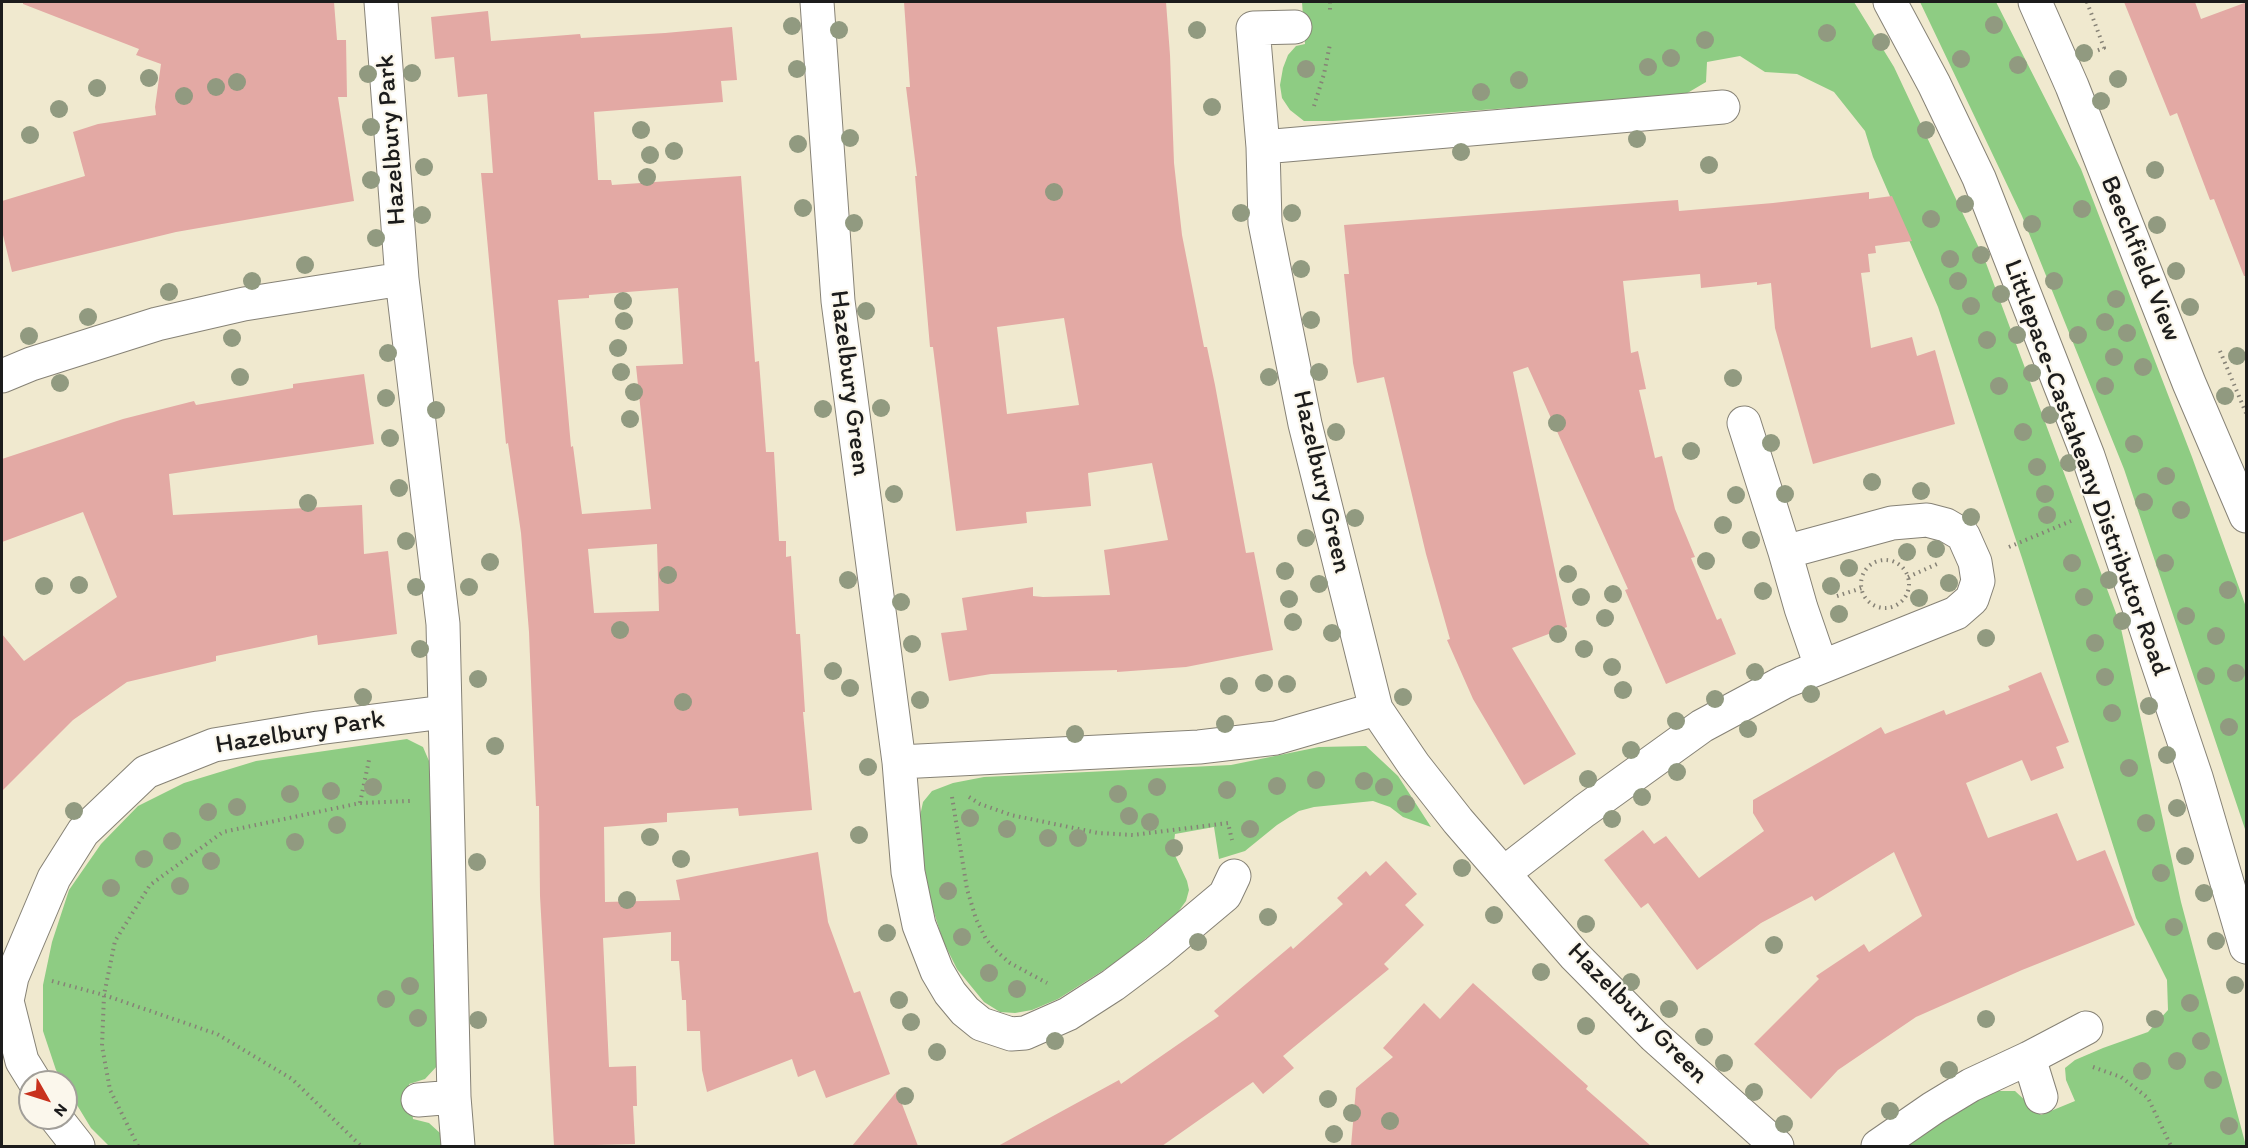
<!DOCTYPE html>
<style>
body{margin:0}
#map{position:relative;width:2248px;height:1148px;overflow:hidden;background:#f0e9cf;font-family:Itim,sans-serif}
canvas{display:block}
.frame{position:absolute;inset:0;border:3px solid #1c1c1c;pointer-events:none}
.north{position:absolute;left:18px;top:1070px;width:60px;height:60px;box-sizing:border-box;background:#fbf7ec;border:2px solid #a29f99;border-radius:50%;rotate:129deg;font-size:16px;font-weight:700;line-height:24px;text-align:center;color:#1c1c1c}
.north::after{content:'';display:block;margin:auto;width:21px;height:27px;background:#c8321e;clip-path:polygon(50% 0,100% 100%,50% 72%,0 100%)}
</style>
<div id="map">
<canvas width="2248" height="1148"></canvas>
<div class="frame"></div>
<div class="north">N</div>
</div>
<script>
const ctx = document.querySelector('canvas').getContext('2d');
ctx.lineJoin = 'round';
function fill(path, color) {
  ctx.fillStyle = color;
  ctx.fill(path, 'evenodd');
}
function toPath(rows) {
  const path = new Path2D();
  for (const r of rows) {
    if (r.length === 3) {
      path.moveTo(r[0] + r[2], r[1]);
      path.arc(r[0], r[1], r[2], 0, 2 * Math.PI);
      continue;
    }
    path.moveTo(r[0], r[1]);
    for (let i = 2; i < r.length; i += 2) path.lineTo(r[i], r[i + 1]);
  }
  return path;
}
function trace(path, color, width, dash) {
  ctx.strokeStyle = color;
  ctx.lineWidth = width;
  ctx.lineCap = dash ? 'butt' : 'round';
  ctx.setLineDash(dash || []);
  ctx.stroke(path);
}
function label(font, color, halo, rows, align = 'center') {
  ctx.font = font + ' Itim,sans-serif';
  ctx.lineWidth = 4.5;
  ctx.setLineDash([]);
  ctx.textBaseline = 'middle';
  ctx.strokeStyle = halo;
  ctx.fillStyle = color;
  for (const [text, x, y, turn = 0] of rows) {
    ctx.save();
    ctx.translate(x, y);
    ctx.rotate((+turn || 0) * Math.PI / 180);
    ctx.textAlign = isNaN(turn) ? turn : align;
    if (halo) ctx.strokeText(text, 0, 0);
    ctx.fillText(text, 0, 0);
    ctx.restore();
  }
}
fill(toPath([
 [1302,2,1854,2,1894,67,1986,263,2120,624,2181,902,2246,1146,1906,1146,1971,1102,1998,1091,2015,1091,2041,1115,2075,1101,2066,1080,2065,1068,2075,1060,2103,1048,2148,1032,2168,1010,2167,980,2136,918,2022,558,1938,307,1873,157,1865,131,1834,92,1797,74,1765,72,1740,56,1707,62,1706,82,1684,95,1333,121,1304,121,1290,110,1282,98,1280,85,1283,68,1288,55,1296,46,1305,44],
 [1920,2,1996,2,2081,169,2192,457,2246,607,2246,832,2124,469,2022,216],
 [407,739,423,747,432,768,438,1065,425,1079,409,1084,413,1119,429,1123,440,1133,443,1146,109,1146,91,1128,66,1087,66,1082,63,1082,56,1070,43,1031,43,985,52,942,69,890,101,844,138,806,184,783,256,761],
 [1366,746,1398,776,1431,827,1403,817,1390,807,1373,801,1314,807,1299,811,1277,825,1245,851,1219,859,1214,827,1175,834,1173,851,1187,881,1189,890,1186,901,1178,912,1118,961,1058,999,1032,1010,1015,1013,1000,1012,984,1002,957,969,943,941,930,900,924,864,920,816,923,802,932,791,953,783,984,777,1231,765,1319,747]
]), '#8ecc83');
fill(toPath([
 [23,2,334,2,337,40,346,40,347,97,338,97,354,201,176,232,12,272,2,231,2,201,85,176,73,132,98,124,156,115,155,107,161,64,136,55,139,49,23,4],
 [904,2,1166,2,1170,55,1174,163,1182,235,1204,347,1207,347,1215,385,1246,553,1254,552,1273,650,1186,667,1117,672,1117,670,991,674,949,681,941,633,967,630,962,598,1033,587,1033,596,1043,597,1110,595,1104,550,1168,540,1152,463,1088,473,1091,506,1026,512,1027,523,956,531,933,347,930,347,924,278,915,176,917,176,906,87,910,87],
 [1064,318,1079,405,1007,414,997,327],
 [2124,2,2195,2,2201,19,2247,2,2247,276,2244,276,2214,199,2210,200,2177,113,2170,116],
 [488,11,491,41,580,34,581,38,665,33,732,27,737,80,721,81,723,102,594,112,598,180,611,180,612,185,741,176,755,362,759,361,766,452,774,452,779,541,786,541,786,557,791,556,796,634,800,634,805,712,803,712,812,810,739,816,738,808,667,813,667,822,604,827,605,902,680,900,676,880,818,852,828,922,854,993,860,991,890,1074,826,1098,815,1070,798,1077,792,1059,707,1092,702,1070,700,1031,687,1031,686,1000,682,1000,679,961,671,961,671,932,603,938,609,1067,636,1066,637,1106,633,1106,635,1144,554,1146,540,896,539,806,536,806,529,632,521,533,508,443,506,444,481,173,493,173,487,94,458,97,454,57,435,59,431,17],
 [678,288,683,364,636,366,651,509,582,514,573,446,571,447,558,300,589,298,589,295],
 [657,544,659,611,594,613,588,549],
 [1869,192,1869,199,1892,196,1912,241,1875,246,1876,253,1868,254,1870,272,1861,273,1871,348,1912,337,1917,356,1935,350,1955,424,1813,464,1775,328,1771,283,1757,285,1757,282,1701,288,1700,274,1623,281,1631,353,1638,351,1646,389,1639,390,1655,458,1662,456,1675,509,1695,557,1691,558,1717,620,1721,618,1736,654,1666,684,1625,590,1628,589,1528,367,1513,372,1567,627,1512,648,1576,754,1524,785,1473,699,1447,640,1450,639,1426,554,1384,377,1357,383,1353,363,1344,274,1349,274,1344,225,1678,200,1679,211,1773,203],
 [364,374,374,444,169,474,173,515,362,505,364,554,388,551,397,634,318,645,317,635,216,656,216,661,127,682,73,720,2,791,2,634,24,661,117,597,83,512,2,542,2,459,123,419,194,401,196,405,293,388,293,384],
 [2041,672,2069,742,2056,747,2064,768,2031,781,2022,760,1966,783,1988,838,2057,813,2077,861,2105,850,2135,925,2022,970,1916,1017,1838,1070,1811,1099,1754,1044,1819,979,1816,976,1864,944,1869,952,1922,916,1894,852,1815,901,1812,896,1761,923,1697,970,1648,903,1641,908,1604,860,1643,830,1654,844,1666,836,1699,878,1764,831,1753,813,1753,800,1881,727,1885,734,1944,710,1946,715,2010,690,2008,686],
 [1386,861,1417,894,1405,905,1424,925,1384,964,1389,969,1283,1056,1294,1068,1263,1094,1253,1082,1162,1146,998,1146,1119,1080,1121,1084,1219,1016,1214,1011,1291,946,1293,949,1343,904,1337,898,1366,871,1370,876],
 [1473,983,1588,1086,1586,1089,1651,1146,1351,1146,1356,1088,1393,1057,1383,1048,1424,1003,1440,1019],
 [897,1091,918,1146,852,1146]
]), '#e3a9a4');
const minor = toPath([
 [381,2,402,279,443,624,454,1097,458,1146],
 [817,2,838,301,899,762,908,872,919,925,937,971,950,993,965,1011,981,1024,1011,1034,1025,1033,1068,1014,1113,985,1157,952,1225,895,1234,876],
 [1890,2,1934,84,1979,178,2088,456,2196,777,2246,947],
 [2035,2,2072,86,2189,383,2246,516],
 [1295,27,1253,28,1263,147,1265,223,1305,424,1376,709,1414,765,1458,821,1575,956,1654,1036,1777,1146],
 [1263,147,1723,107],
 [2,376,31,364,157,324,244,304,402,279],
 [1744,423,1785,552,1801,608,1821,666],
 [899,762,1199,747,1276,738,1376,709],
 [1504,873,1584,811,1702,726,1784,682,1956,613,1972,599,1978,581,1975,562,1963,535,1946,525,1927,520,1892,523,1785,552],
 [2029,1058,2041,1097],
 [35,1082,22,1061,7,1001,12,977,54,878,83,832,146,772,214,745,318,728,444,712],
 [418,1100,454,1097],
 [56,1118,78,1146],
 [1878,1146,1933,1108,1971,1085,2029,1058,2086,1028]
]);
trace(minor, '#868276', 35);
trace(toPath([
 [1330,2,1330,12],
 [2087,2,2104,48,2096,51],
 [1314,106,1324,74,1330,44],
 [2220,351,2246,413],
 [2009,547,2071,521],
 [1885,584,24],
 [1908,577,1937,564],
 [1837,596,1862,588],
 [952,797,967,889,976,919,986,939,995,950,1010,963,1047,983],
 [969,797,980,804,1011,815,1098,833,1133,835,1228,823,1232,840],
 [360,803,369,760],
 [52,981,104,995,217,1034,292,1079,361,1146],
 [2093,1067,2121,1077,2148,1098,2171,1146],
 [138,1146,110,1090,102,1046,104,995,115,941,150,885,223,832,360,803,411,801]
]), '#868276', 4, [1.5, 4.5]);
trace(minor, '#fff', 33);
ctx.fillStyle = '#919a80';
for (const [x, y] of [
 [1994,25],
 [792,26],
 [839,30],
 [1197,30],
 [1827,33],
 [1705,40],
 [1881,42],
 [2084,53],
 [1671,58],
 [1961,59],
 [2018,65],
 [1648,67],
 [797,69],
 [1306,69],
 [412,73],
 [368,74],
 [149,78],
 [2118,79],
 [1519,80],
 [237,82],
 [216,87],
 [97,88],
 [1481,92],
 [184,96],
 [2101,101],
 [1212,107],
 [59,109],
 [371,127],
 [641,130],
 [1926,130],
 [30,135],
 [850,138],
 [1637,139],
 [798,144],
 [674,151],
 [1461,152],
 [650,155],
 [1709,165],
 [424,167],
 [2155,170],
 [647,177],
 [371,180],
 [1054,192],
 [1965,204],
 [803,208],
 [2082,209],
 [1241,213],
 [1292,213],
 [422,215],
 [1931,219],
 [854,223],
 [2032,224],
 [2157,225],
 [376,238],
 [1981,255],
 [1950,259],
 [305,265],
 [1301,269],
 [2176,271],
 [252,281],
 [1958,281],
 [2054,281],
 [169,292],
 [2001,294],
 [2116,299],
 [623,301],
 [1971,306],
 [2190,307],
 [866,311],
 [88,317],
 [1311,320],
 [624,321],
 [2105,322],
 [2127,333],
 [2017,335],
 [2078,335],
 [29,336],
 [232,338],
 [1987,340],
 [618,348],
 [388,353],
 [2237,356],
 [2114,357],
 [2143,367],
 [621,372],
 [1319,372],
 [2032,373],
 [240,377],
 [1269,377],
 [1733,378],
 [60,383],
 [1999,386],
 [2105,386],
 [634,392],
 [2225,396],
 [386,398],
 [881,408],
 [823,409],
 [436,410],
 [2050,415],
 [630,419],
 [1557,423],
 [1336,432],
 [2023,432],
 [390,438],
 [1771,443],
 [2134,444],
 [1691,451],
 [2069,463],
 [2037,467],
 [2166,476],
 [1872,482],
 [399,488],
 [1921,491],
 [894,494],
 [1785,494],
 [2045,494],
 [1736,495],
 [2144,502],
 [308,503],
 [2181,510],
 [2047,515],
 [1971,517],
 [1355,518],
 [1723,525],
 [1306,538],
 [1751,540],
 [406,541],
 [1936,549],
 [1907,552],
 [1706,561],
 [490,562],
 [2072,563],
 [2165,563],
 [1849,568],
 [1285,571],
 [1568,574],
 [668,575],
 [848,580],
 [2109,580],
 [1949,583],
 [1319,584],
 [79,585],
 [44,586],
 [1831,586],
 [416,587],
 [469,587],
 [2228,590],
 [1763,591],
 [1613,594],
 [1581,597],
 [2084,597],
 [1919,598],
 [1289,599],
 [901,602],
 [1839,614],
 [2186,616],
 [1605,618],
 [2122,621],
 [1293,622],
 [620,630],
 [1332,633],
 [1558,634],
 [2216,636],
 [1986,638],
 [2095,643],
 [912,644],
 [420,649],
 [1584,649],
 [1612,667],
 [833,671],
 [1755,672],
 [2236,673],
 [2206,676],
 [2105,677],
 [478,679],
 [1264,683],
 [1287,684],
 [1229,686],
 [850,688],
 [1623,690],
 [1811,694],
 [363,697],
 [1403,697],
 [1715,699],
 [920,700],
 [683,702],
 [2149,706],
 [2112,713],
 [1676,721],
 [1225,724],
 [2229,727],
 [1748,729],
 [1075,734],
 [495,746],
 [1631,750],
 [2167,755],
 [868,767],
 [2129,768],
 [1677,772],
 [1588,779],
 [1316,780],
 [1364,781],
 [1277,786],
 [373,787],
 [1157,787],
 [1384,787],
 [1227,790],
 [331,791],
 [290,794],
 [1118,794],
 [1642,797],
 [1406,804],
 [237,807],
 [2177,808],
 [74,811],
 [208,812],
 [1129,816],
 [970,818],
 [1612,819],
 [1150,822],
 [2146,823],
 [337,825],
 [1007,829],
 [1250,829],
 [859,835],
 [650,837],
 [1048,838],
 [1078,838],
 [172,841],
 [295,842],
 [1174,848],
 [2185,856],
 [144,859],
 [681,859],
 [211,861],
 [477,862],
 [1462,868],
 [2161,873],
 [180,886],
 [111,888],
 [948,891],
 [2204,893],
 [627,900],
 [1494,915],
 [1268,917],
 [1586,924],
 [2174,927],
 [887,933],
 [962,937],
 [2216,941],
 [1198,942],
 [1774,945],
 [1541,972],
 [989,973],
 [1631,982],
 [2235,985],
 [410,986],
 [1017,989],
 [386,999],
 [899,1000],
 [2190,1003],
 [1669,1009],
 [418,1018],
 [1986,1019],
 [2155,1019],
 [478,1020],
 [911,1022],
 [1586,1026],
 [1704,1037],
 [1055,1041],
 [2201,1041],
 [937,1052],
 [2177,1061],
 [1724,1063],
 [1949,1070],
 [2142,1071],
 [2213,1080],
 [1754,1092],
 [905,1096],
 [1328,1099],
 [1890,1111],
 [1352,1113],
 [1390,1121],
 [1784,1124],
 [2229,1126],
 [1334,1134]
]) {
  ctx.beginPath();
  ctx.arc(x, y, 9, 0, 2 * Math.PI);
  ctx.fill();
}
label('26px', '#1c1c1c', '#fbf7ec', [
 ["Hazelbury Park",392,140,-94],
 ["Beechfield View",2140,259,68],
 ["Hazelbury Green",849,383,83],
 ["Littlepace-Castaheany Distributor Road",2086,468,70],
 ["Hazelbury Green",1321,482,77],
 ["Hazelbury Park",300,733,-9],
 ["Hazelbury Green",1637,1014,45]
]);
</script>
